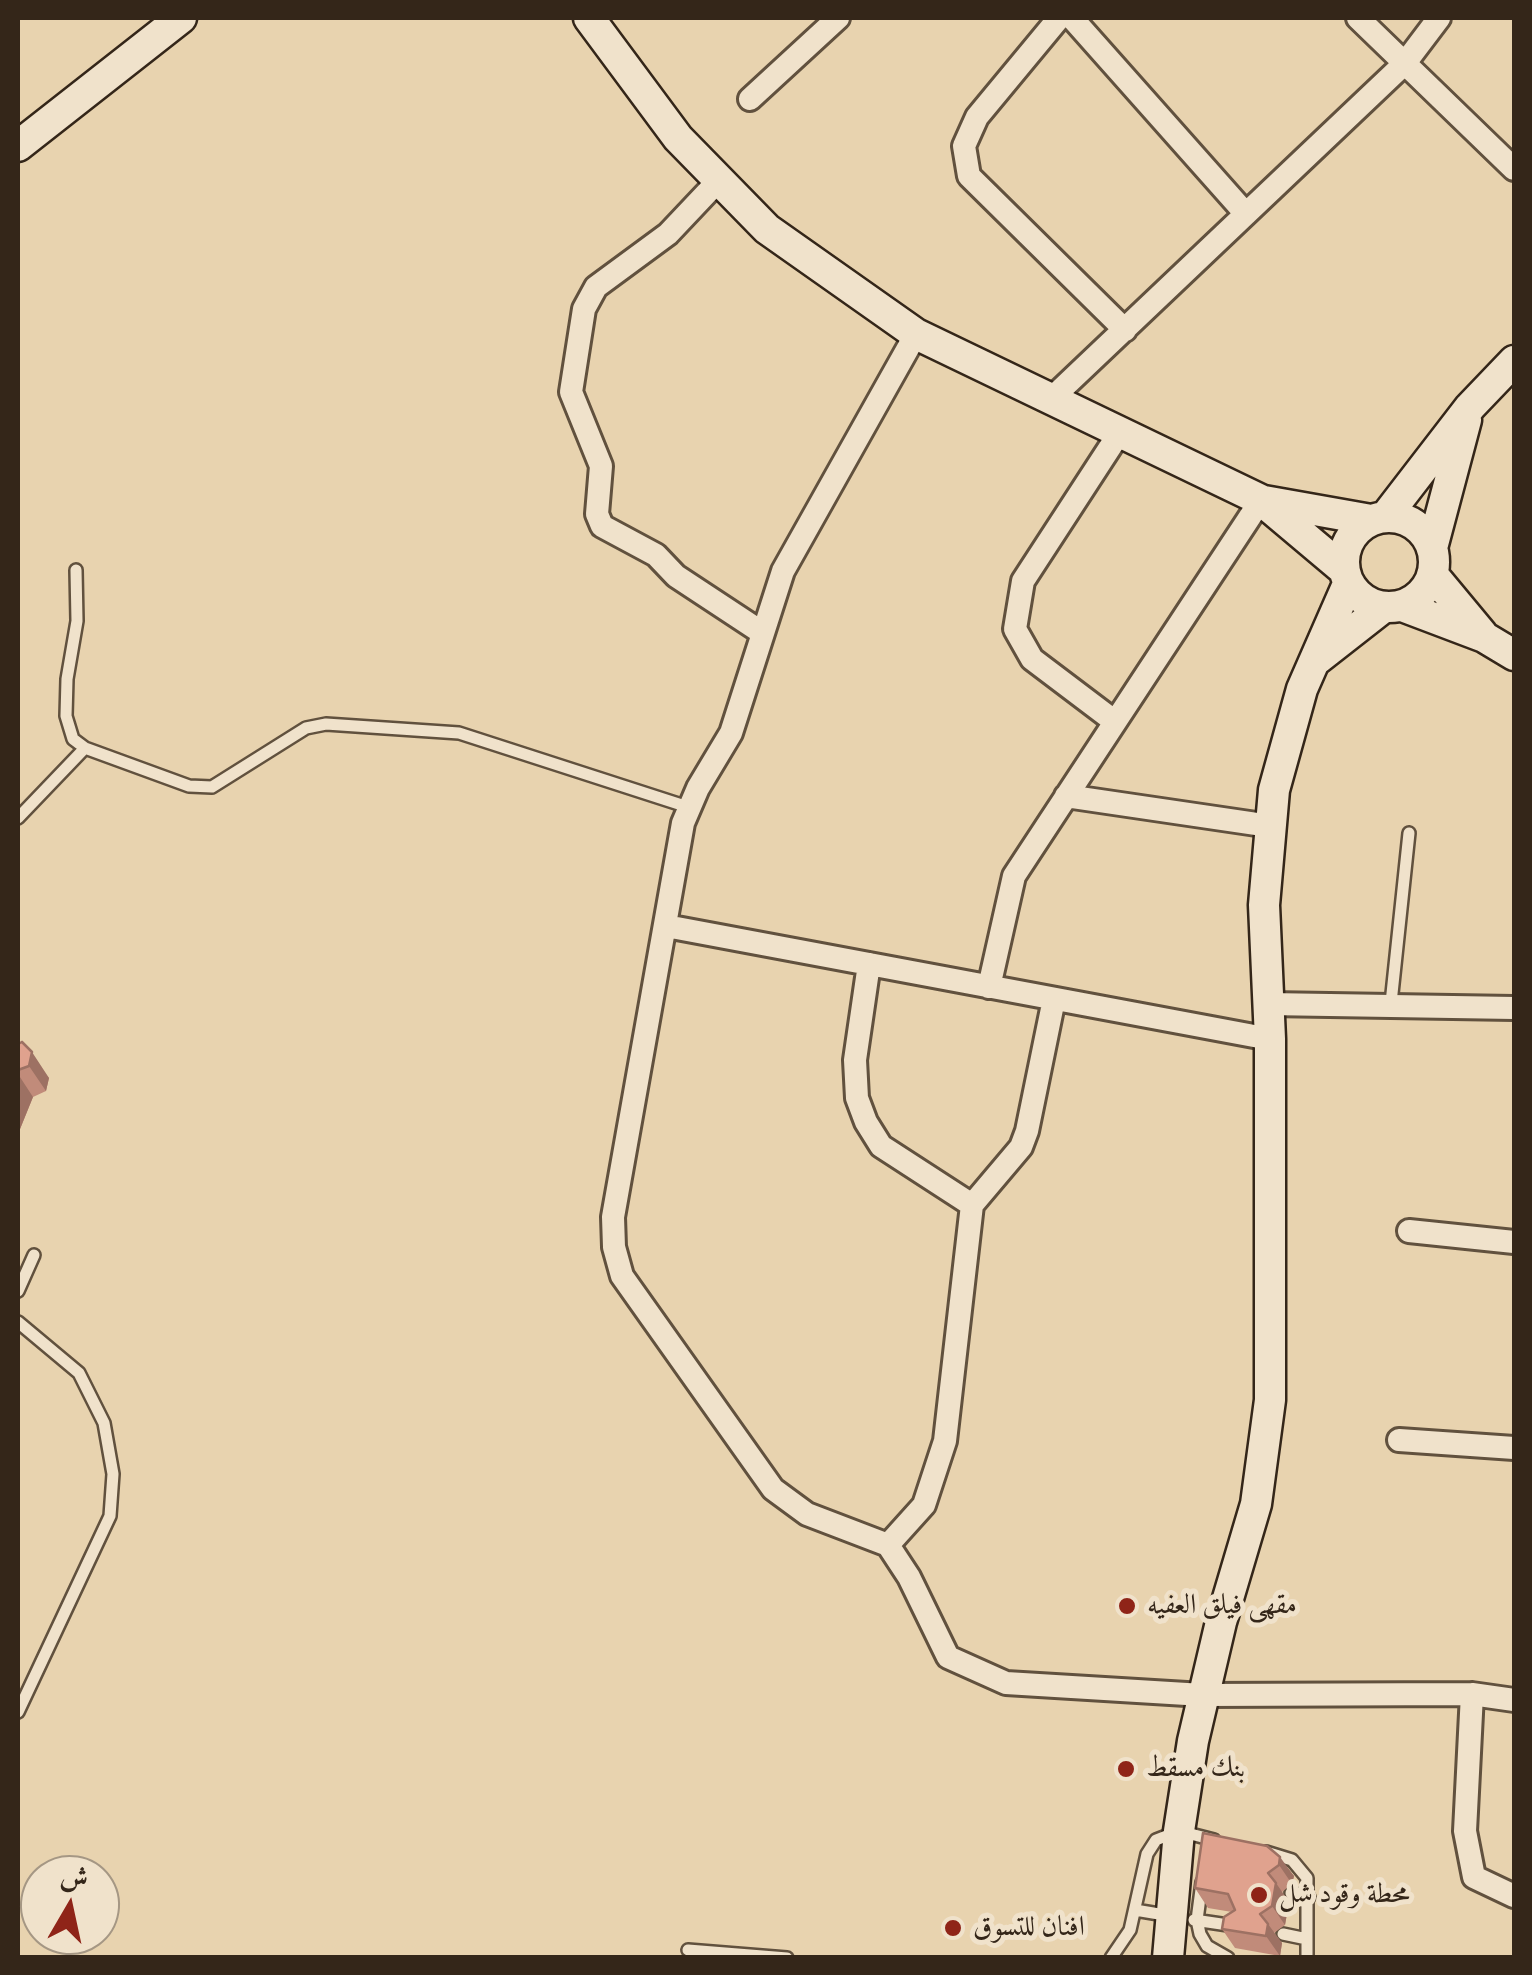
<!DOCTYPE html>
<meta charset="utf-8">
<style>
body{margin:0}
#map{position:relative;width:1532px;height:1975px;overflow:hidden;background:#e8d3af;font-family:"IM FELL Great Primer",Amiri,serif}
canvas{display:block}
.frame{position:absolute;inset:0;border:20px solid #342619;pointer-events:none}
.north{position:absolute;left:20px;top:1855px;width:100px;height:100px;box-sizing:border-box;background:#f0e2cb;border:2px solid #a59784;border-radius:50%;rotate:9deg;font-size:28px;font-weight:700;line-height:40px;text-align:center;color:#342619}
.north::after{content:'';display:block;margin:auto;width:35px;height:45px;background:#8f2418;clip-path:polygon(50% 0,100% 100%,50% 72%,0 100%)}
</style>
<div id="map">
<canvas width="1532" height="1975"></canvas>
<div class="frame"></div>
<div class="north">ش</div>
</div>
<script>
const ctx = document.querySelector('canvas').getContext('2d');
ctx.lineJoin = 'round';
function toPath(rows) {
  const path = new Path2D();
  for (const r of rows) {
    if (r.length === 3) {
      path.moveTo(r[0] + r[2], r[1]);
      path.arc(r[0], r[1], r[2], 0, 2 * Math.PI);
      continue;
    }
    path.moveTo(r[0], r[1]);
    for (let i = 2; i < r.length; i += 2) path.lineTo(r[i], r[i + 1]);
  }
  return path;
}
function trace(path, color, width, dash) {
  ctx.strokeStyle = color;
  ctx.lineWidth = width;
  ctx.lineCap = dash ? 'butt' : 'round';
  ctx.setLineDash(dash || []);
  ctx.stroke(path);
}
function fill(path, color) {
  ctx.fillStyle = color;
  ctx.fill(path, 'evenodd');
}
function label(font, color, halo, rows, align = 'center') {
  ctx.font = font + ' "IM FELL Great Primer",Amiri,serif';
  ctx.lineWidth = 10;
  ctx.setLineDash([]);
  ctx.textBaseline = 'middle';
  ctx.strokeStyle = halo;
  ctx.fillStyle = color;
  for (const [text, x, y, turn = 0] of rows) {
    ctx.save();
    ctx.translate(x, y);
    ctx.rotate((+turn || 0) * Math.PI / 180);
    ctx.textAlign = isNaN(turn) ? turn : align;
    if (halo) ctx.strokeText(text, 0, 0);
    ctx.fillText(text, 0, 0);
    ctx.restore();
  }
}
const lane = toPath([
 [76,570,77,621,67,679,66,716,73,739,85,748,189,786,212,787,306,728,326,724,459,733,688,807],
 [18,818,85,748],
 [1391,1003,1409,833],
 [18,1291,34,1255],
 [18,1322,79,1373,104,1423,113,1474,110,1516,18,1712],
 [1266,1852,1292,1860,1307,1878,1307,1958],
 [1202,1882,1197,1920,1200,1934,1207,1946,1228,1958],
 [1291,1893,1309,1897],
 [1135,1910,1171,1916],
 [1194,1920,1235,1926],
 [1283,1934,1307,1939],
 [688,1950,787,1958],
 [1111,1958,1130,1930,1147,1854,1156,1840,1179,1831,1214,1840]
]);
const street = toPath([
 [1059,18,977,117,964,146,969,176,1125,330],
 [1072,18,1246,214],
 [1358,18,1514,169],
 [750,99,838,18],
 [719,180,668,234,596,287,584,309,571,392,601,466,597,514,602,526,656,555,676,576,761,632],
 [916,334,783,571,731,733,698,788,683,823,613,1217,614,1247,622,1276,773,1489,807,1514,888,1545,909,1577,948,1657,1006,1683,1203,1695,1472,1694,1514,1700],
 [1051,399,1405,63,1439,18],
 [1114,721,1032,659,1015,629,1023,581,1120,432],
 [1066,796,1270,826],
 [666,926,1270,1039],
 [869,964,855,1060,857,1098,866,1122,881,1146,972,1205],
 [989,987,1014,876,1261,500],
 [1268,1004,1514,1008],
 [1409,1231,1514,1242],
 [1399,1440,1514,1448],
 [888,1545,924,1505,945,1441,972,1205,1021,1147,1027,1131,1054,999],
 [1472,1694,1465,1831,1474,1877,1514,1896]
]);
const secondary = toPath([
 [589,18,678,138,767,229,916,334,1261,500,1343,569],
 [18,146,181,18],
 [1264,501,1371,520],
 [1386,516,1470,407,1514,361],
 [1389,562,45],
 [1432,548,1466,420],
 [1433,575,1482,634],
 [1402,606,1484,637,1514,655],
 [1315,661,1384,607],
 [1168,1958,1179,1831,1193,1741,1221,1622,1256,1504,1270,1400,1270,1039,1264,905,1274,790,1302,689,1348,584]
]);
trace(lane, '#61513e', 16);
trace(street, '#61513e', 28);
trace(secondary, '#342619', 35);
trace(lane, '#f0e2cb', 11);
trace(street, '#f0e2cb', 22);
trace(secondary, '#f0e2cb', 30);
fill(toPath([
 [18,1044,49,1078,46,1091,33,1097,18,1134],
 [1267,1846,1294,1876,1292,1884,1282,1892,1289,1902,1285,1925,1274,1933,1282,1943,1280,1956,1235,1948,1222,1929,1232,1912,1208,1908,1195,1888]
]), '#c18b7a');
fill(toPath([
 [32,1052,49,1078,46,1091,29,1066],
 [18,1074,33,1097,18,1134],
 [1280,1857,1294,1876,1292,1884,1279,1865],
 [1276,1883,1289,1902,1285,1925,1272,1906],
 [1268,1924,1282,1943,1280,1956,1266,1936]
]), '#9d7163');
const building = toPath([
 [22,1042,32,1052,29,1066,18,1070,18,1044,22,1042],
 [1203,1833,1267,1846,1280,1857,1279,1865,1268,1873,1276,1883,1272,1906,1260,1914,1268,1924,1266,1936,1222,1929,1224,1917,1235,1910,1228,1894,1195,1888,1203,1833]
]);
fill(building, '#e0a28e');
trace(building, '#9d7163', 2.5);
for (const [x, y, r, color] of [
 [1127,1606,10,"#8f2418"],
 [1126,1769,10,"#8f2418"],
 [1259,1895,10,"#8f2418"],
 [953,1928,10,"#8f2418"]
]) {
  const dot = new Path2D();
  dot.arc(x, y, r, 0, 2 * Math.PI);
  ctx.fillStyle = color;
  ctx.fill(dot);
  trace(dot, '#f0e2cb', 4);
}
label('28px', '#342619', '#f0e2cb', [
 ["مقهى فيلق العفيه",1147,1606],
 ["بنك مسقط",1146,1769],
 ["محطة وقود شل",1279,1895],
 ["افنان للتسوق",973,1928]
], 'left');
</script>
